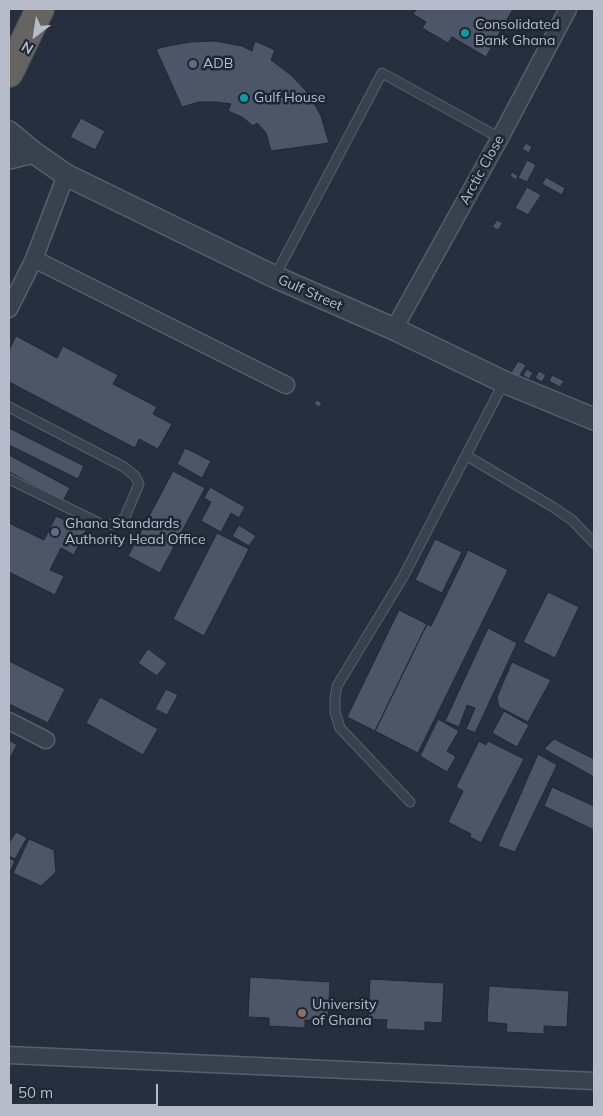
<!DOCTYPE html>
<style>
body{margin:0}
#map{position:relative;width:603px;height:1116px;overflow:hidden;background:#262f3e;font-family:Mulish,sans-serif}
canvas{display:block}
.frame{position:absolute;inset:0;border:10px solid #b6bcc9;pointer-events:none}
.north{position:absolute;left:10px;top:10px;width:50px;height:50px;-webkit-text-stroke:4px #1e2633;paint-order:stroke;rotate:211deg;font-size:14px;font-weight:700;line-height:20px;text-align:center;color:#b6bcc9}
.north::after{content:'';display:block;margin:auto;width:18px;height:22px;background:#b6bcc9;clip-path:polygon(50% 0,100% 100%,50% 72%,0 100%)}
.scale{position:absolute;left:10px;top:1084px;width:148px;height:22px;box-sizing:border-box;border:2px solid #b6bcc9;border-top:0;padding-left:6px;font-size:15px;line-height:18px;white-space:nowrap;color:#b6bcc9;-webkit-text-stroke:4px #1e2633;paint-order:stroke}
</style>
<div id="map">
<canvas width="603" height="1116"></canvas>
<div class="frame"></div>
<div class="north">N</div>
<div class="scale">50 m</div>
</div>
<script>
const ctx = document.querySelector('canvas').getContext('2d');
ctx.lineJoin = 'round';
function fill(path, color) {
  ctx.fillStyle = color;
  ctx.fill(path, 'evenodd');
}
function toPath(rows) {
  const path = new Path2D();
  for (const r of rows) {
    path.moveTo(r[0], r[1]);
    for (let i = 2; i < r.length; i += 2) path.lineTo(r[i], r[i + 1]);
  }
  return path;
}
function trace(path, color, width, dash) {
  ctx.strokeStyle = color;
  ctx.lineWidth = width;
  ctx.lineCap = dash ? 'butt' : 'round';
  ctx.setLineDash(dash || []);
  ctx.stroke(path);
}
function label(font, color, halo, rows, align = 'center') {
  ctx.font = font + ' Mulish,sans-serif';
  ctx.lineWidth = 5;
  ctx.setLineDash([]);
  ctx.textBaseline = 'middle';
  ctx.strokeStyle = halo;
  ctx.fillStyle = color;
  for (const [text, x, y, turn = 0] of rows) {
    ctx.save();
    ctx.translate(x, y);
    ctx.rotate((+turn || 0) * Math.PI / 180);
    ctx.textAlign = isNaN(turn) ? turn : align;
    if (halo) ctx.strokeText(text, 0, 0);
    ctx.fillText(text, 0, 0);
    ctx.restore();
  }
}
const building = toPath([
 [417,9,513,9,486,57,452,37,448,43,422,28,426,22,413,14,417,9],
 [215,41,242,46,252,51,255,41,275,50,271,60,291,75,309,94,321,116,329,143,271,151,266,133,257,123,253,126,242,117,228,111,231,104,216,102,199,102,182,107,156,49,168,46,190,42,215,41],
 [81,118,105,131,95,150,70,137,81,118],
 [526,143,532,147,529,153,522,149,526,143],
 [527,160,536,165,527,182,518,178,527,160],
 [512,172,518,176,516,180,510,176,512,172],
 [546,177,565,188,562,195,542,184,546,177],
 [527,187,541,195,528,215,515,208,527,187],
 [497,220,503,223,498,230,492,227,497,220],
 [16,336,57,358,63,346,118,375,113,384,157,407,153,414,172,424,158,449,139,439,135,448,9,382,9,350,16,336],
 [518,361,526,365,519,377,511,373,518,361],
 [527,369,533,373,529,379,523,375,527,369],
 [539,371,546,375,542,382,535,378,539,371],
 [552,375,564,381,560,387,549,381,552,375],
 [317,400,322,403,319,407,314,404,317,400],
 [9,428,84,466,78,479,9,445,9,428],
 [185,448,211,461,202,478,177,464,185,448],
 [9,455,70,488,63,501,9,472,9,455],
 [173,471,205,488,160,573,128,556,173,471],
 [210,487,245,507,239,518,231,513,221,532,201,521,211,502,204,498,210,487],
 [56,516,86,530,74,555,61,548,50,570,64,576,55,595,9,572,9,523,44,540,56,516],
 [239,525,256,536,249,546,232,536,239,525],
 [217,533,249,549,204,636,173,619,217,533],
 [435,539,462,552,442,593,415,580,435,539],
 [468,550,508,570,418,753,375,731,427,624,431,626,468,550],
 [548,592,579,607,555,658,523,642,548,592],
 [399,610,427,624,375,731,347,717,399,610],
 [488,628,517,643,475,733,466,729,475,708,467,705,459,727,445,721,488,628],
 [148,649,167,663,157,676,138,663,148,649],
 [9,661,65,689,48,723,9,704,9,661],
 [512,662,551,680,528,722,499,707,497,697,512,662],
 [166,689,178,695,167,715,155,709,166,689],
 [100,697,158,729,143,755,86,723,100,697],
 [504,711,529,725,517,747,492,733,504,711],
 [438,719,459,731,447,751,456,757,447,772,420,756,438,719],
 [554,739,594,759,594,777,544,749,554,739],
 [9,740,17,745,9,760,9,740],
 [479,741,486,745,488,741,524,759,481,843,470,837,471,834,448,822,463,791,456,787,479,741],
 [538,754,557,765,515,852,498,846,538,754],
 [552,787,594,806,594,830,544,806,552,787],
 [16,832,27,838,15,859,9,856,9,843,16,832],
 [29,839,54,850,56,872,41,886,13,873,29,839],
 [9,858,15,861,9,874,9,858],
 [250,977,330,982,328,1021,305,1020,305,1028,269,1026,269,1018,248,1017,250,977],
 [370,979,444,983,442,1023,425,1022,425,1031,386,1029,387,1020,368,1019,370,979],
 [489,986,569,991,567,1027,544,1026,544,1034,506,1032,507,1024,487,1022,489,986]
]);
fill(building, '#4c5666');
trace(building, '#202835', 1);
const service = toPath([
 [275,276,382,73,500,138],
 [9,407,124,467,135,476,139,484,125,517,116,524,103,525,9,479],
 [467,456,553,507,572,520,594,543],
 [410,802,340,728,335,712,335,699,337,686,403,577,504,382]
]);
const minor = toPath([
 [34,259,286,385],
 [9,309,34,259,66,175],
 [394,329,500,138,568,9],
 [9,721,46,740],
 [9,1055,594,1081]
]);
const tertiary = toPath([
 [9,132,33,152,66,175,275,277,394,329,504,382,594,419],
 [9,158,33,152]
]);
const trunk = toPath([
 [9,73,40,9]
]);
trace(service, '#575f6c', 11);
trace(minor, '#575f6c', 19);
trace(tertiary, '#575f6c', 24);
trace(trunk, '#444c59', 30);
trace(service, '#39414e', 9);
trace(minor, '#39414e', 16);
trace(tertiary, '#39414e', 21);
trace(trunk, '#666462', 28);
for (const [x, y, r, color] of [
 [465,33,5,"#0f9aa8"],
 [193,64,5,"#5c6f8a"],
 [244,98,5,"#0f9aa8"],
 [55,532,5,"#5c6f8a"],
 [302,1013,5,"#8d6e63"]
]) {
  const dot = new Path2D();
  dot.arc(x, y, r, 0, 2 * Math.PI);
  ctx.fillStyle = color;
  ctx.fill(dot);
  trace(dot, '#1e2633', 2);
}
label('14px', '#b6bcc9', '#1e2633', [
 ["Consolidated",475,25],
 ["Bank Ghana",475,41],
 ["ADB",203,64],
 ["Gulf House",254,98],
 ["Ghana Standards",65,524],
 ["Authority Head Office",65,540],
 ["University",312,1005],
 ["of Ghana",312,1021]
], 'left');
label('14px', '#b6bcc9', '#1e2633', [
 ["Arctic Close",482,170,-61],
 ["Gulf Street",310,293,24]
]);
</script>
